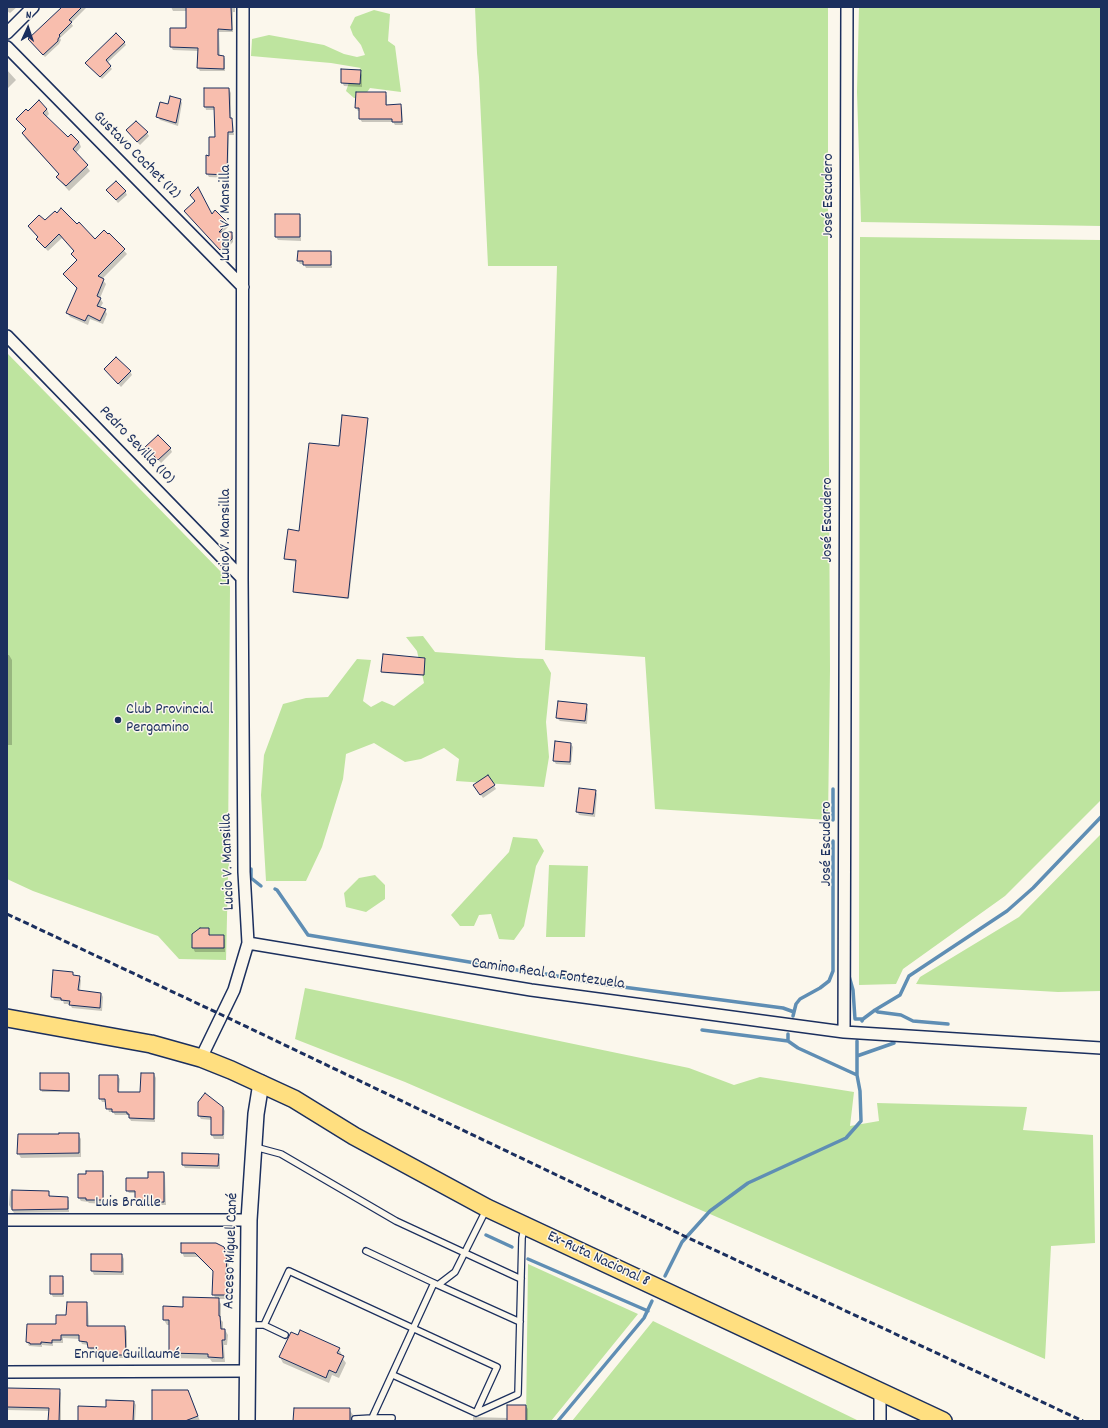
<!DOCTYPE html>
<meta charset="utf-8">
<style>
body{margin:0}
#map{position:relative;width:1108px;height:1428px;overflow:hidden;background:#fbf7ec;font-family:Dekko,sans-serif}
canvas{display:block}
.frame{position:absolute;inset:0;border:8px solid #1b2f5e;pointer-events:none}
.north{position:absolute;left:8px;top:8px;width:40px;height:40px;-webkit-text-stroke:3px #fbf7ec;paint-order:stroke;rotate:3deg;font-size:11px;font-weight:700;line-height:16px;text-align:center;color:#1b2f5e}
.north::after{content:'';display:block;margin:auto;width:14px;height:18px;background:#1b2f5e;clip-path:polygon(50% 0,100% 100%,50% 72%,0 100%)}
</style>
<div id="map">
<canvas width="1108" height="1428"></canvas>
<div class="frame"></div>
<div class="north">N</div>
</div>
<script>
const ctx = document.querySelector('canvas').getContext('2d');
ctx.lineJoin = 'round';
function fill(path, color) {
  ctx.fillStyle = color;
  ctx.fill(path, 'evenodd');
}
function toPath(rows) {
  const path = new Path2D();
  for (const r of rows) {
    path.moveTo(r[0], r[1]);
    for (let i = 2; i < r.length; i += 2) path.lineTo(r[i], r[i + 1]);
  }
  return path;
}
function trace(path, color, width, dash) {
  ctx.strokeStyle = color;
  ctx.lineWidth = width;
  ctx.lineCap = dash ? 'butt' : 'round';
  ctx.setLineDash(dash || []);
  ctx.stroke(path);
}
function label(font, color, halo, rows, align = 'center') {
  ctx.font = font + ' Dekko,sans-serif';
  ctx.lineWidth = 3;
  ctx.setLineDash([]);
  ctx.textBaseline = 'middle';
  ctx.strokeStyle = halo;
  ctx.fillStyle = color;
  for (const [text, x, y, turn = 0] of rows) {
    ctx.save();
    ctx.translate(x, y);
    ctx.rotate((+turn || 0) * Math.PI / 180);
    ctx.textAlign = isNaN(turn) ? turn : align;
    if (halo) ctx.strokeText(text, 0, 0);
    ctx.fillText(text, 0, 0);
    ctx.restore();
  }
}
fill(toPath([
 [475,7,828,7,828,269,830,670,828,820,655,809,645,657,545,650,557,266,488,266,479,77,477,53],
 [859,7,1101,7,1101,226,861,222,857,92],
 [374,10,390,14,388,41,395,46,401,92,370,88,363,98,354,98,346,91,351,77,361,68,331,63,251,56,252,39,269,35,324,45,344,54,357,57,365,55,361,45,353,35,350,27,355,17],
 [860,237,1101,240,1101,800,1005,896,903,969,896,984,859,985],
 [7,353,226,577,230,587,228,850,230,852,228,875,226,960,179,959,158,936,33,891,7,879],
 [423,636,435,652,517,658,543,659,551,673,546,722,549,757,544,787,456,781,459,759,444,748,421,759,405,762,374,743,346,754,343,779,322,847,306,881,266,881,261,795,264,755,283,704,306,698,328,697,357,659,371,660,363,701,371,707,382,701,394,706,424,683,417,651,406,637],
 [1101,834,1101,991,1058,992,916,984,920,977,1019,917],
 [513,837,537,839,544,851,536,866,524,926,514,940,499,939,491,914,479,915,474,926,460,926,451,915,509,852],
 [549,865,588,866,585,937,546,937],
 [375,875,385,885,385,899,366,912,346,907,344,893,359,878],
 [305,988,689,1068,734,1085,760,1077,854,1092,850,1126,879,1121,877,1103,1027,1107,1023,1130,1093,1135,1095,1243,1051,1246,1045,1359,405,1082,295,1039],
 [528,1264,638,1314,551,1421,526,1421],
 [653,1321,859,1421,572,1421]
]), '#bee49f');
fill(toPath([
 [7,7,17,7,10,13,7,11],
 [62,7,87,7,71,23,73,26,60,38,61,40,59,44,45,57,29,39],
 [171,7,235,7,235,12,233,12,233,32,219,32,220,56,223,56,225,59,225,71,200,71,198,68,198,51,173,50,171,47,171,29,187,29,187,11,173,11],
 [124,42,126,45,107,63,112,69,102,79,87,63],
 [7,70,16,80,7,89],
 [360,71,362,75,362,87,344,86,342,82],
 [229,89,231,93,231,119,233,123,234,135,229,135,228,178,209,177,207,174,210,157,217,138,215,110,206,110,205,106],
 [385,93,387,96,387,106,400,105,402,108,403,125,395,125,393,122,362,122,360,119,360,111,358,111,356,108],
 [180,99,182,103,178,126,160,120,158,117,169,105],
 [47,109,49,114,46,117,68,138,71,135,79,142,81,147,76,153,90,171,69,191,61,182,58,177,60,175,26,139,23,134,27,130,17,119,28,113],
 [127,131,147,133,149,136,140,145],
 [125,191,127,195,118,203,110,193],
 [187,214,212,215,227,223,229,226,222,233,231,233,233,236,233,242,223,252],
 [299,215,301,218,301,241,278,240,276,237],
 [45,222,95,240,109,234,127,254,102,279,106,284,100,298,103,303,100,308,105,310,107,314,103,324,90,319,88,325,70,317,67,313,78,290,64,274,78,261,73,254,75,252,62,238,48,251,40,243,37,239,39,238,29,226],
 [330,252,332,256,332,268,306,268,304,264,300,264,298,261],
 [105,369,130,371,132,375,121,387],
 [367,419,368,421,349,599,295,593,294,591,297,562,287,560,286,559,300,532,340,447],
 [147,447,170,448,172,452,161,463],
 [7,655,9,655,12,660,12,745,7,745],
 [425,659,424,676,383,673,382,672],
 [586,705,588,709,587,724,560,721,557,718],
 [571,744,573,747,571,765,556,764,554,761],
 [488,776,496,789,483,798,474,785],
 [595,791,597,794,595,817,579,815,577,811],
 [208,929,210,936,223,936,225,940,225,952,195,952,193,948],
 [72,973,74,976,79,977,81,980,80,991,101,993,103,997,102,1011,72,1008,70,1004,64,1004,63,1001,54,1000,52,996],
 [69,1074,70,1077,70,1092,42,1092,41,1089],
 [154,1074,156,1078,155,1122,131,1121,128,1115,115,1115,113,1112,109,1112,106,1102,102,1102,100,1098,118,1076,120,1079,119,1093,141,1093],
 [223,1107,225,1111,224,1139,214,1139,212,1135,212,1120,201,1119,199,1116],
 [78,1134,81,1139,81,1157,21,1158,18,1153],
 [218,1155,220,1158,220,1169,185,1168,183,1165],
 [102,1172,104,1176,104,1204,89,1203,88,1202,81,1201,79,1198],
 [164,1173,165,1176,166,1205,148,1205,146,1202,137,1202,136,1199,136,1193,129,1193,127,1190],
 [10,1191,48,1192,50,1197,67,1198,69,1201,69,1212,14,1213,9,1205],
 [226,1251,229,1256,228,1280,231,1280,234,1284,233,1299,218,1299,221,1304,221,1320,223,1322,223,1330,225,1330,228,1335,227,1345,224,1345,225,1362,212,1362,210,1359,173,1358,170,1353,170,1325,167,1325,164,1320,164,1307,184,1308,216,1299,213,1294,214,1272,198,1257,184,1257,182,1252],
 [122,1255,124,1259,124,1275,94,1275,92,1271],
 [62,1277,64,1281,64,1297,53,1297,51,1293],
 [86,1303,88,1307,89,1327,125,1327,127,1331,127,1358,100,1358,98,1354,98,1351,91,1351,88,1345,82,1344,80,1339,63,1338,63,1343,53,1343,53,1346,42,1345,42,1347,29,1346,27,1342,57,1325,67,1316],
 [339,1349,342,1355,341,1356,346,1363,339,1378,332,1375,329,1383,283,1363,280,1357],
 [7,1389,59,1390,61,1393,61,1421,49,1421,50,1411,7,1410],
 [191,1397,200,1421,153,1421],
 [134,1402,136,1405,135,1421,79,1421,107,1408],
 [526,1406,528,1409,528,1421,473,1421,473,1417,508,1418],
 [349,1409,353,1415,353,1421,294,1421]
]), '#0003');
trace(toPath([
 [833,789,833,820],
 [251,869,251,878,261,886],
 [275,889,277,890,308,935,529,972],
 [546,974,600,984,783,1008,794,1012,793,1016],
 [849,976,853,990,855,1019,863,1019],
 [875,1010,878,1012,901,1015,913,1021,948,1024],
 [794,1012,796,1004,800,999,820,988,829,981,833,971,833,841],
 [862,1021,863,1019,875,1010,900,995,909,976,1007,911,1033,888,1101,817],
 [702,1030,788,1041,798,1048,857,1075],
 [788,1034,788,1041],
 [857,1056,894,1043],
 [486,1235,512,1247],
 [528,1259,648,1311],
 [665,1276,682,1242,710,1211,748,1183,846,1138,861,1121,860,1091,857,1075,857,1041],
 [558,1421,644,1318,652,1301]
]), '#5f8eb4', 3.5);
const building = toPath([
 [62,7,82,7,69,20,72,22,59,35,60,36,58,39,58,41,43,55,28,39,62,7],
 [186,7,231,7,232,30,218,29,218,55,224,56,224,69,197,68,198,48,170,47,170,28,186,28,186,7],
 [116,33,125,42,106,60,111,66,100,77,85,63,116,33],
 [341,69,361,70,360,84,341,83,341,69],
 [204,88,229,88,230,118,232,118,233,132,228,132,227,175,206,174,206,155,209,156,209,137,215,137,214,107,204,107,204,88],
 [356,92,386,92,386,105,401,104,402,122,392,122,392,119,359,119,359,108,355,108,356,92],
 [170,96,181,99,176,123,156,117,160,102,168,104,170,96],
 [39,100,47,109,43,113,68,137,71,134,79,142,73,149,88,165,66,186,56,177,59,174,22,133,26,129,16,119,26,109,28,111,39,100],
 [136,121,148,132,137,142,126,130,136,121],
 [116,181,126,191,116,200,106,190,116,181],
 [198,187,212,214,215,210,228,223,219,232,232,232,232,239,220,250,184,211,195,201,190,195,198,187],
 [61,208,77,224,79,222,95,239,104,230,108,234,109,233,125,249,98,276,104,279,97,296,101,298,97,306,106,309,100,321,88,315,85,321,66,313,77,288,63,274,77,260,71,254,74,251,59,234,45,248,36,239,38,237,28,226,39,215,45,220,55,211,57,213,61,208],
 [275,214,300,214,300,237,275,237,275,214],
 [298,251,331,251,331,265,303,265,303,261,297,261,298,251],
 [116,357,131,371,118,384,104,369,116,357],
 [342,415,368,418,348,598,293,592,296,560,284,559,288,529,299,531,309,443,339,446,342,415],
 [158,435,171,448,158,460,145,447,158,435],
 [383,654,425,658,424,675,381,672,383,654],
 [558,701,587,704,585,721,556,718,558,701],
 [555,741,571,743,570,762,553,761,555,741],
 [488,775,495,785,480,795,473,785,488,775],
 [579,788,596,790,593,814,576,812,579,788],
 [200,928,209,928,209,935,224,935,224,948,192,948,192,934,200,928],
 [53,970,73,972,73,975,80,976,78,990,101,993,100,1008,69,1005,70,1001,61,1000,61,998,51,997,53,970],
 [40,1073,69,1073,69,1091,40,1090,40,1073],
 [141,1073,154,1073,154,1119,129,1118,129,1114,127,1114,127,1112,112,1112,112,1109,106,1109,105,1099,99,1099,99,1075,118,1075,118,1092,140,1092,141,1073],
 [205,1093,223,1107,223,1135,211,1135,211,1117,198,1116,198,1102,205,1093],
 [59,1133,79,1133,79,1153,17,1154,18,1134,59,1134,59,1133],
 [182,1153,219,1154,218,1166,182,1165,182,1153],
 [86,1171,103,1171,103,1200,86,1200,86,1198,78,1198,78,1174,86,1174,86,1171],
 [148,1172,164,1172,164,1202,145,1202,145,1200,135,1199,135,1191,126,1191,126,1178,148,1178,148,1172],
 [12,1190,49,1191,49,1196,68,1197,68,1209,12,1210,12,1190],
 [181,1243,216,1243,224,1247,225,1250,227,1250,226,1279,232,1279,231,1295,212,1295,213,1271,195,1253,181,1253,181,1243],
 [91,1254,122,1254,122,1272,91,1271,91,1254],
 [50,1276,63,1276,63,1294,50,1294,50,1276],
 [183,1297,219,1298,219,1316,220,1316,221,1329,225,1329,225,1340,222,1340,223,1358,208,1357,208,1354,169,1353,169,1320,163,1320,163,1306,183,1307,183,1297],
 [67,1302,87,1302,87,1326,125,1326,126,1355,97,1355,97,1348,88,1348,87,1342,79,1341,79,1335,61,1335,61,1340,52,1340,52,1343,41,1342,41,1344,30,1344,30,1343,26,1342,27,1324,56,1324,56,1315,66,1315,67,1302],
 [300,1330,340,1348,337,1353,344,1356,336,1373,329,1370,326,1378,279,1357,291,1332,298,1335,300,1330],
 [7,1388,60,1389,59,1421,48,1421,49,1408,7,1407,7,1388],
 [152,1390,188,1390,198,1416,185,1421,152,1421,152,1390],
 [106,1400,134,1401,133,1421,78,1421,78,1406,106,1407,106,1400],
 [507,1405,526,1405,526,1421,507,1421,507,1405],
 [294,1408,350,1408,350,1421,293,1421,294,1408]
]);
fill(building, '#f8beae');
trace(building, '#1b2f5e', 1);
const service = toPath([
 [255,1147,281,1154,396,1221,521,1279],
 [366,1251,434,1283],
 [438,1285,520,1322],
 [248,1325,264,1325,285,1335],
 [264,1325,289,1271,497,1367,476,1413],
 [393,1375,476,1413,518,1394,522,1238,524,1228],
 [372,1418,392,1418],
 [355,1419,372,1418,434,1283,438,1285,455,1272,486,1210]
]);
const minor = toPath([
 [7,33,33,7],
 [7,47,243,287],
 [7,336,242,578],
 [248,943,531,990,844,1032,1101,1048],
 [844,1032,847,7],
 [201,1058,234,990,248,943,244,872,242,578,243,7],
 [7,1220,249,1220],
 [7,1372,247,1371],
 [880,1421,880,1391]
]);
const secondary = toPath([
 [247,1421,249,1220,256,1114,261,1083]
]);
const primary = toPath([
 [7,1018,151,1044,201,1058,231,1070,294,1099,354,1136,487,1208,943,1421]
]);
trace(service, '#1b2f5e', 8);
trace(minor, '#1b2f5e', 14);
trace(secondary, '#1b2f5e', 18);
trace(primary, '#1b2f5e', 20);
trace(service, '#fbf7ec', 5.5);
trace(minor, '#fbf7ec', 11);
trace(secondary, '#fbf7ec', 15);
trace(primary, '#ffdf80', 17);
trace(toPath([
 [7,914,222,1015,680,1234,1083,1421]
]), '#1b2f5e', 3, [6, 3]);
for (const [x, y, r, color] of [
 [118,720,4,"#1b2f5e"]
]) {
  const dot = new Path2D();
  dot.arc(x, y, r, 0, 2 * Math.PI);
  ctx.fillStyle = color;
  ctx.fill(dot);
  trace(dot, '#fbf7ec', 1.5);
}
label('16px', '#1b2f5e', '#fbf7ec', [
 ["Gustavo Cochet (12)",136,156,45],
 ["José Escudero",830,196,-90],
 ["Lucio V. Mansilla",227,213,-90],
 ["Pedro Sevilla (10)",136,446,46],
 ["José Escudero",829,520,-90],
 ["Lucio V. Mansilla",227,537,-90],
 ["José Escudero",828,844,-90],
 ["Lucio V. Mansilla",229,862,-92],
 ["Camino Real a Fontezuela",548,975,8],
 ["Luis Braille",128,1204],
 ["Acceso Miguel Cané",232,1251,-88],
 ["Ex-Ruta Nacional 8",598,1260,25],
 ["Enrique Guillaumé",127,1356]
]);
label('16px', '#1b2f5e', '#fbf7ec', [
 ["Club Provincial",126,711],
 ["Pergamino",126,729]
], 'left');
</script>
